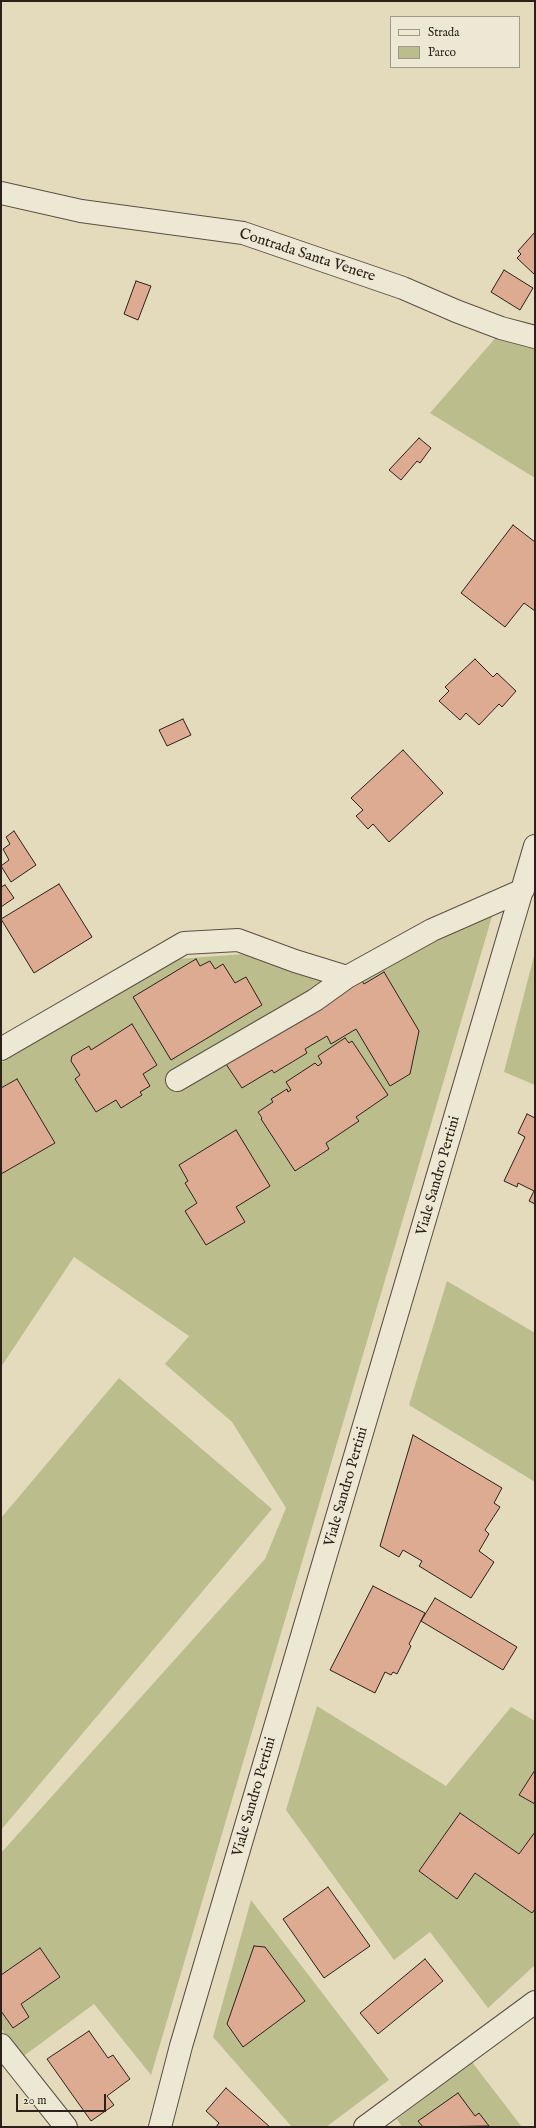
<!DOCTYPE html>
<style>
body{margin:0}
#map{position:relative;width:536px;height:2128px;overflow:hidden;background:#e4dbbd;font-family:"IM FELL English",serif}
canvas{display:block}
.frame{position:absolute;inset:0;border:2px solid #2d201a;pointer-events:none}
.legend{position:absolute;left:390px;top:16px;width:130px;height:52px;box-sizing:border-box;background:#ede8d4;border:1px solid #a0988a;margin:0;padding:5px 7px;list-style:none;font-size:12px;color:#2d201a}
.legend li{display:flex;align-items:center;gap:8px;height:20px}
.legend b{width:20px;border:1px solid #a0988a}
.scale{position:absolute;left:16px;top:2094px;width:90px;height:18px;box-sizing:border-box;border:2px solid #2d201a;border-top:0;padding-left:5px;font-size:12px;line-height:14px;white-space:nowrap;color:#2d201a;-webkit-text-stroke:3px #ede8d4;paint-order:stroke}
</style>
<div id="map">
<canvas width="536" height="2128"></canvas>
<div class="frame"></div>
<ul class="legend">
<li><b style="height:5px;background:#ede8d4"></b>Strada</li>
<li><b style="height:11px;background:#bbbe8c"></b>Parco</li>
</ul>
<div class="scale">20 m</div>
</div>
<script>
const ctx = document.querySelector('canvas').getContext('2d');
ctx.lineJoin = 'round';
function fill(path, color) {
  ctx.fillStyle = color;
  ctx.fill(path, 'evenodd');
}
function toPath(rows) {
  const path = new Path2D();
  for (const r of rows) {
    path.moveTo(r[0], r[1]);
    for (let i = 2; i < r.length; i += 2) path.lineTo(r[i], r[i + 1]);
  }
  return path;
}
function trace(path, color, width, dash) {
  ctx.strokeStyle = color;
  ctx.lineWidth = width;
  ctx.lineCap = dash ? 'butt' : 'round';
  ctx.setLineDash(dash || []);
  ctx.stroke(path);
}
function label(font, color, halo, rows, align = 'center') {
  ctx.font = font + ' "IM FELL English",serif';
  ctx.lineWidth = 4;
  ctx.setLineDash([]);
  ctx.textBaseline = 'middle';
  ctx.strokeStyle = halo;
  ctx.fillStyle = color;
  for (const [text, x, y, turn = 0] of rows) {
    ctx.save();
    ctx.translate(x, y);
    ctx.rotate((+turn || 0) * Math.PI / 180);
    ctx.textAlign = isNaN(turn) ? turn : align;
    if (halo) ctx.strokeText(text, 0, 0);
    ctx.fillText(text, 0, 0);
    ctx.restore();
  }
}
fill(toPath([
 [498,335,535,349,535,478,430,413],
 [493,913,151,2075,94,2004,21,2058,1,2028,1,2011,13,2028,29,2017,21,2004,60,1977,40,1948,1,1975,1,1853,265,1559,286,1508,232,1422,165,1364,189,1336,74,1257,1,1367,1,1174,55,1143,17,1079,1,1088,1,1063,178,959,243,954,348,983],
 [210,961,215,969,223,964,235,983,246,978,262,1005,171,1059,200,966],
 [383,972,419,1031,410,1074,390,1086,356,1029,331,1043,327,1036,305,1049,307,1053,274,1073,272,1070,242,1088,226,1064,361,979,364,984],
 [132,1024,157,1064,143,1074,150,1086,140,1092,142,1095,121,1107,116,1100,96,1112,75,1079,80,1075,72,1061,72,1056,88,1046,91,1050],
 [345,1038,349,1043,352,1041,388,1095,356,1117,359,1121,326,1143,329,1149,295,1171,261,1119,258,1112,273,1102,271,1099,286,1089,288,1092,291,1090,286,1082,315,1063,318,1066,322,1063,318,1056],
 [236,1131,236,1207,245,1222,206,1245,186,1211,197,1203,185,1183,188,1181,179,1165],
 [535,952,535,1085,504,1072],
 [447,1281,535,1333,535,1482,409,1405],
 [119,1378,272,1509,1,1830,1,1518],
 [317,1706,446,1786,511,1707,535,1721,535,1770,519,1795,535,1804,535,1832,519,1854,460,1813,419,1871,457,1899,475,1873,532,1913,535,1909,535,1965,488,2008,430,1932,394,1960,286,1810],
 [251,1900,389,2080,326,2127,292,2127,213,2037],
 [472,2062,522,2127,488,2127,479,2113,475,2116,458,2093,419,2121,423,2127,402,2127,397,2119]
]), '#bbbe8c');
const building = toPath([
 [535,232,535,275,517,258,521,254,518,251,535,232],
 [504,270,533,288,520,310,491,292,504,270],
 [136,281,151,286,138,320,124,314,136,281],
 [419,438,431,448,420,463,417,461,401,480,389,470,419,438],
 [513,525,535,542,535,611,524,603,505,627,461,593,513,525],
 [475,659,493,677,497,673,516,691,502,707,499,704,479,725,466,713,460,720,439,701,449,691,445,687,475,659],
 [183,719,191,735,167,746,159,730,183,719],
 [403,750,443,793,389,842,373,824,368,829,356,816,363,810,351,798,403,750],
 [14,831,36,865,11,882,1,866,9,860,3,849,10,844,6,837,14,831],
 [59,884,92,937,34,973,1,919,59,884],
 [5,885,14,898,1,907,1,887,5,885],
 [196,959,200,966,210,961,215,969,223,964,235,983,246,977,262,1005,171,1060,133,997,196,959],
 [384,972,419,1031,410,1074,390,1086,356,1029,331,1044,327,1036,305,1049,307,1053,274,1073,272,1070,242,1088,226,1064,361,979,364,984,384,972],
 [132,1024,157,1065,143,1074,150,1086,140,1092,142,1095,121,1108,116,1100,96,1112,75,1079,80,1075,71,1061,72,1056,89,1046,91,1050,132,1024],
 [345,1038,349,1043,352,1041,388,1095,356,1117,359,1121,326,1143,329,1149,295,1171,261,1119,262,1118,258,1112,273,1102,271,1099,287,1089,288,1092,291,1090,286,1082,315,1063,318,1066,322,1063,318,1056,345,1038],
 [17,1079,55,1143,1,1174,1,1088,17,1079],
 [527,1114,535,1118,535,1204,529,1201,534,1191,518,1183,517,1187,504,1181,525,1137,518,1133,527,1114],
 [236,1130,270,1186,236,1207,245,1222,206,1245,185,1211,197,1203,185,1183,188,1181,179,1165,236,1130],
 [413,1435,502,1488,494,1503,500,1507,485,1530,489,1534,479,1551,494,1562,471,1598,419,1566,422,1561,403,1550,399,1557,380,1546,413,1435],
 [373,1586,425,1613,409,1644,411,1646,397,1674,393,1672,391,1675,385,1672,375,1693,330,1670,373,1586],
 [435,1598,517,1647,503,1670,421,1621,435,1598],
 [535,1770,535,1804,519,1795,535,1770],
 [460,1813,519,1854,535,1832,535,1909,532,1913,475,1873,457,1899,419,1871,460,1813],
 [328,1887,370,1946,324,1978,283,1919,328,1887],
 [254,1946,265,1947,305,2001,243,2047,227,2024,254,1946],
 [40,1948,60,1977,21,2004,29,2017,13,2028,1,2011,1,1975,40,1948],
 [425,1959,443,1981,378,2034,360,2013,425,1959],
 [89,2031,108,2058,113,2055,130,2079,107,2096,114,2105,91,2121,47,2059,89,2031],
 [226,2088,270,2127,216,2127,219,2123,206,2111,226,2088],
 [458,2093,475,2116,479,2113,489,2126,423,2127,418,2121,458,2093]
]);
fill(building, '#ddab91');
trace(building, '#2d201a', 1);
const minor = toPath([
 [1,193,81,211,243,233,403,288,456,311,501,328,535,337],
 [1,1049,184,943,238,940,295,961,347,977,432,930,523,890],
 [177,1080,315,1000,347,977],
 [1,2045,66,2127],
 [160,2127,181,2046,535,846],
 [365,2127,535,2002]
]);
trace(minor, '#5b4f43', 24);
trace(minor, '#ede8d4', 22);
label('15px', '#2d201a', '#ede8d4', [
 ["Contrada Santa Venere",307,256,18],
 ["Viale Sandro Pertini",439,1176,-74],
 ["Viale Sandro Pertini",347,1487,-74],
 ["Viale Sandro Pertini",255,1797,-74]
]);
</script>
